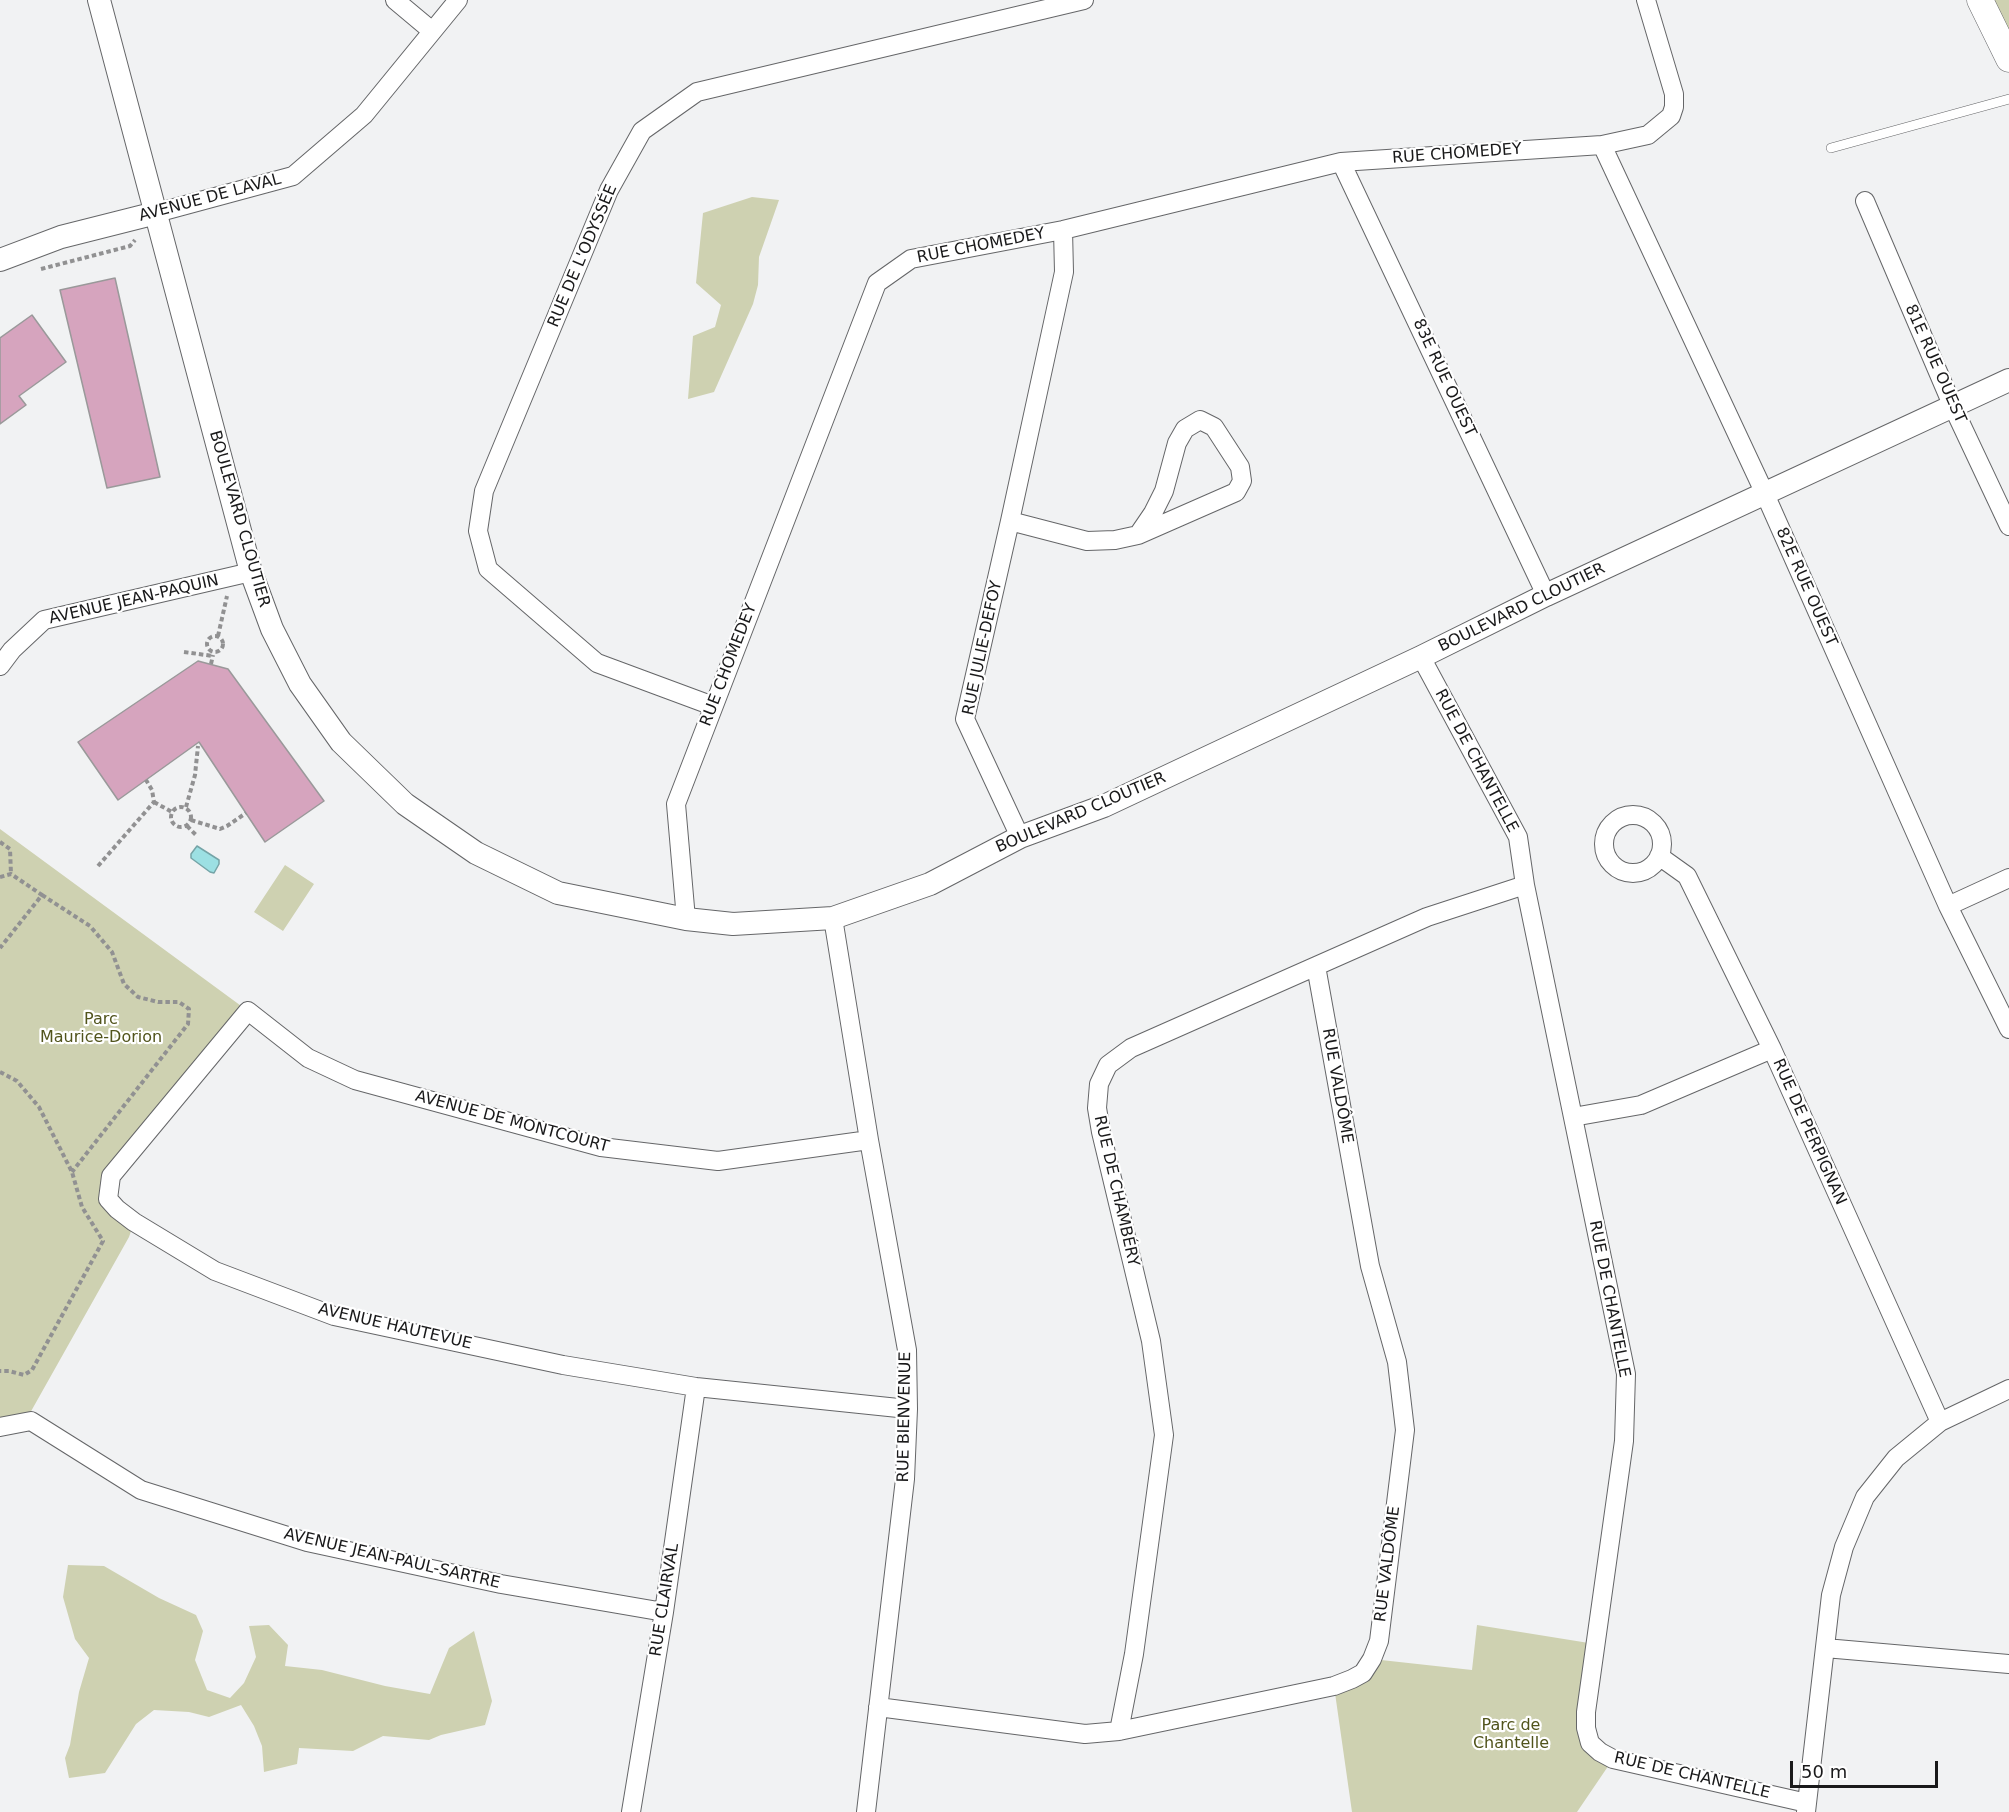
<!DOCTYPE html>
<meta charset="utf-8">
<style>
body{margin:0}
#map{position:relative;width:2009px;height:1812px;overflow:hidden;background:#f1f2f3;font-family:"DejaVu Sans",sans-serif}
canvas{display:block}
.scale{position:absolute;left:1790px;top:1761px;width:148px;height:27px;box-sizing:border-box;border:3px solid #19191a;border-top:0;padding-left:8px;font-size:18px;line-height:21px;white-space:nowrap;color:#19191a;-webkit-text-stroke:4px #fff;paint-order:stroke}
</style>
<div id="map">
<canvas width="2009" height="1812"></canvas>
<div class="scale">50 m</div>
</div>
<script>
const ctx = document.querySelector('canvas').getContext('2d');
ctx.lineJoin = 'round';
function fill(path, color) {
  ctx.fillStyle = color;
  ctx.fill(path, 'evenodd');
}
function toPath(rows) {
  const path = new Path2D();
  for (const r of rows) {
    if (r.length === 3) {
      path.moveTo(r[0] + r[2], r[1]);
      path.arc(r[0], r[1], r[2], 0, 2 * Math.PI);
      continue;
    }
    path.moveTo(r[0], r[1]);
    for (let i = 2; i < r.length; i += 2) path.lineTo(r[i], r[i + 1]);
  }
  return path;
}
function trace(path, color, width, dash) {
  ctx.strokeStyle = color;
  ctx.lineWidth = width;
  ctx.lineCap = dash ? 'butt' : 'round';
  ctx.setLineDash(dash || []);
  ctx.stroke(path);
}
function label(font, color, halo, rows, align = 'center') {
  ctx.font = font + ' "DejaVu Sans",sans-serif';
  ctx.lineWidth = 4.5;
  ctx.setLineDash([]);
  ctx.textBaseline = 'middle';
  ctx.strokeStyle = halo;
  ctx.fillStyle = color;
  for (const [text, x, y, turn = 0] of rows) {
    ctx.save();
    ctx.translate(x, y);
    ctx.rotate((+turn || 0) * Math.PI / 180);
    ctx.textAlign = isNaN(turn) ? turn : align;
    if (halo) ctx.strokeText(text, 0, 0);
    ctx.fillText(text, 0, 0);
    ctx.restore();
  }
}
fill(toPath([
 [1993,0,2009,0,2009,34],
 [752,197,779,200,759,257,758,285,753,304,714,392,688,399,693,336,715,327,721,305,696,283,703,213],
 [0,829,248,1011,111,1176,108,1199,134,1222,129,1237,25,1422,0,1427],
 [285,865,314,884,283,931,254,912],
 [68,1565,104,1566,159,1598,196,1615,203,1631,195,1660,207,1690,230,1698,244,1683,256,1657,249,1626,269,1625,288,1645,285,1666,322,1670,385,1686,430,1694,449,1648,474,1631,492,1701,485,1725,441,1735,429,1740,383,1736,353,1751,299,1748,297,1764,264,1772,262,1746,254,1726,241,1705,209,1717,189,1712,154,1710,136,1724,105,1773,69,1778,65,1758,70,1745,79,1692,89,1658,75,1639,63,1597],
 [1477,1625,1595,1644,1586,1728,1613,1759,1577,1812,1352,1812,1334,1686,1372,1659,1472,1670]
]), '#ced1b1');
const water = toPath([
 [197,846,219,860,219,864,214,873,210,872,191,858,191,854,197,846]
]);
fill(water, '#9ce0e3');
trace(water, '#75a4a7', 1.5);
const building = toPath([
 [115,278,160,477,107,488,60,290,115,278],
 [32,315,66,362,19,396,26,405,0,424,0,338,32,315],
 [198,661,228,669,324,801,265,842,199,742,118,800,78,742,198,661]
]);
fill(building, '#d6a4be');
trace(building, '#9a999a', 1.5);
const service = toPath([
 [1831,148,2009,99]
]);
const minor = toPath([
 [395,0,432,31],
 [1602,145,1765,494,1948,906,2009,1029],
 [1341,162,1546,595],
 [1865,201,1953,407,2009,526],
 [156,213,293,176,364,115,458,0],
 [1010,521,1087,541,1115,540,1138,535,1236,492,1242,481,1240,467,1214,427,1200,420,1185,429,1177,443,1164,491,1153,513,1138,535],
 [1421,657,1518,837,1525,885,1626,1374,1624,1441,1586,1712,1586,1728,1590,1743,1600,1752,1613,1759,1807,1803],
 [0,666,12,650,44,620,251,572],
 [713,706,597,663,488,569,478,531,484,491,609,190,642,131,697,92,1084,0],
 [1633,844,29],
 [1020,837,965,719,1010,521,1064,272,1063,230],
 [1659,856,1687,876,1772,1049,1940,1422],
 [1948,906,2009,878],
 [833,918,869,1140,907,1350,908,1409,905,1479,866,1812],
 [686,919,676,804,877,283,911,259,1063,230,1341,162,1602,145,1648,135,1671,116,1674,107,1674,94,1646,0],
 [1573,1117,1641,1105,1772,1049],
 [869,1140,718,1161,601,1147,355,1080,308,1058,248,1011,111,1176,108,1199,117,1209,134,1222,215,1271,334,1316,563,1365,696,1387,908,1409],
 [0,1427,31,1421,141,1490,307,1542,501,1584,664,1612],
 [1825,1648,2009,1664],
 [878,1707,1085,1734,1119,1731,1334,1686,1352,1679,1363,1673,1372,1659,1379,1641,1405,1430,1397,1362,1370,1266,1316,966],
 [1119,1731,1134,1654,1164,1435,1151,1341,1101,1132,1097,1108,1099,1084,1108,1065,1131,1048,1427,917,1525,885],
 [631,1812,664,1612,696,1387],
 [1806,1812,1831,1595,1844,1547,1865,1497,1896,1458,1940,1422,2009,1389]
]);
const tertiary = toPath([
 [99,0,251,572,272,629,300,684,341,742,405,804,476,853,558,893,686,919,733,924,833,918,930,884,1020,837,1104,806,1421,657,1546,595,2009,380],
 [0,260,61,237,156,213]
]);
const secondary = toPath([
 [1980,0,2009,59]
]);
trace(service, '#656668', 10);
trace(minor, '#656668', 20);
trace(tertiary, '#656668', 24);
trace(secondary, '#656668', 27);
trace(toPath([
 [41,269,130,246,135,240],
 [218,636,227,596],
 [215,644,8],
 [184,652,213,656],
 [211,664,213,655],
 [154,802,172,812],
 [181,817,10],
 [186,807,195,775,198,746],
 [191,820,220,829,227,826,246,813],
 [187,826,197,836],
 [0,842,10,849,11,874],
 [98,866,154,802,152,790,146,780],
 [0,877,11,874,42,895,0,948],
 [42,895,90,926,112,952,124,984,138,997,158,1002,179,1002,189,1009,188,1024,72,1172],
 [0,1072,17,1081,39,1107,72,1172,82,1207,103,1241,32,1370,24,1375,9,1371,0,1371]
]), '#919192', 4, [4.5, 3]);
trace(service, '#fff', 9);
trace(minor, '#fff', 18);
trace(tertiary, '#fff', 22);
trace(secondary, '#fff', 26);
label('16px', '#19191a', '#fff', [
 ["RUE CHOMEDEY",1457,154,-4],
 ["AVENUE DE LAVAL",210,198,-15],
 ["RUE CHOMEDEY",981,246,-11],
 ["RUE DE L'ODYSSÉE",583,256,-67],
 ["81E RUE OUEST",1935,364,66],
 ["83E RUE OUEST",1444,378,65],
 ["BOULEVARD CLOUTIER",239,519,74],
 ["82E RUE OUEST",1806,587,66],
 ["AVENUE JEAN-PAQUIN",134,600,-13],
 ["BOULEVARD CLOUTIER",1522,608,-26],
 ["RUE JULIE-DEFOY",983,648,-78],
 ["RUE CHOMEDEY",729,665,-69],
 ["RUE DE CHANTELLE",1476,761,62],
 ["BOULEVARD CLOUTIER",1081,813,-23],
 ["RUE VALDÔME",1337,1086,80],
 ["AVENUE DE MONTCOURT",512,1122,15],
 ["RUE DE PERPIGNAN",1809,1132,66],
 ["RUE DE CHAMBÉRY",1116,1191,77],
 ["RUE DE CHANTELLE",1609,1299,79],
 ["AVENUE HAUTEVUE",395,1327,13],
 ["RUE BIENVENUE",905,1417,-89],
 ["AVENUE JEAN-PAUL-SARTRE",392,1559,13],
 ["RUE VALDÔME",1388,1564,-83],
 ["RUE CLAIRVAL",665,1600,-81],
 ["RUE DE CHANTELLE",1692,1776,13]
]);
label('16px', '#51541c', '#fff', [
 ["Parc",101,1020],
 ["Maurice-Dorion",101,1038],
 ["Parc de",1511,1726],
 ["Chantelle",1511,1744]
]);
</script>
